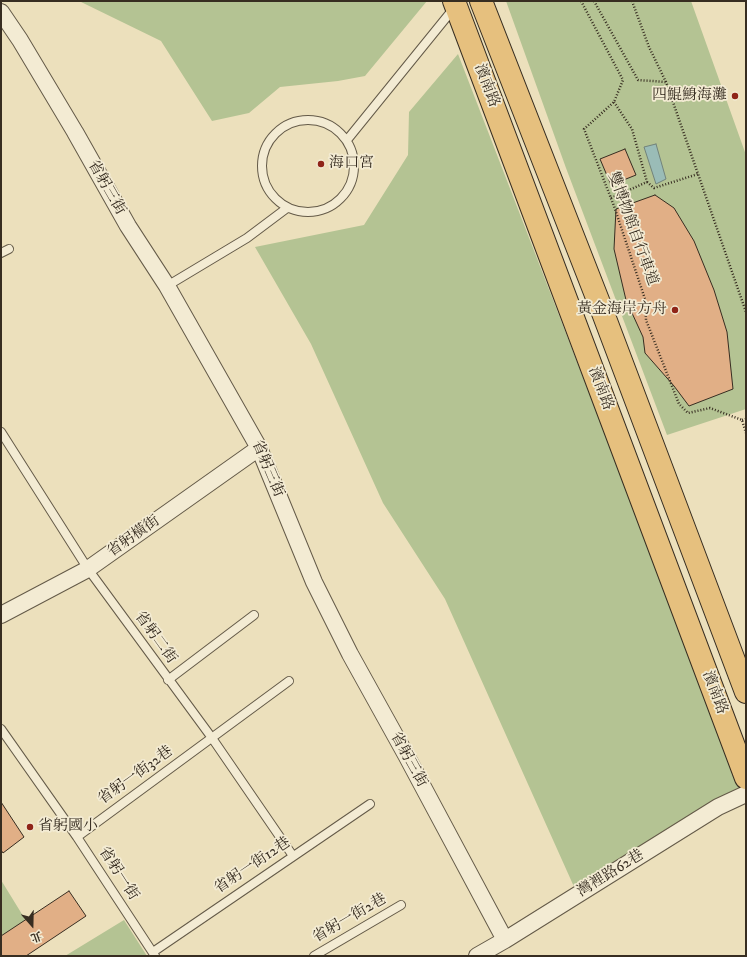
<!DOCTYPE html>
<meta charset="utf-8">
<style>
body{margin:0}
#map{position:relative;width:747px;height:957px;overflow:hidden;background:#ece0bc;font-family:"IM FELL DW Pica","Noto Serif TC",serif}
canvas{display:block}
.frame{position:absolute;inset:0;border:2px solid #372d21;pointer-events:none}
.north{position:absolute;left:12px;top:905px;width:40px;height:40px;-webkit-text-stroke:3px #f3ebd3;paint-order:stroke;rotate:160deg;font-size:11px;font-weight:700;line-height:16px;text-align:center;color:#372d21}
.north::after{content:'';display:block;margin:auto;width:14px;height:18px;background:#372d21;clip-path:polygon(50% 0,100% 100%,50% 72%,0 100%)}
</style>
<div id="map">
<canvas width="747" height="957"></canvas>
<div class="frame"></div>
<div class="north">北</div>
</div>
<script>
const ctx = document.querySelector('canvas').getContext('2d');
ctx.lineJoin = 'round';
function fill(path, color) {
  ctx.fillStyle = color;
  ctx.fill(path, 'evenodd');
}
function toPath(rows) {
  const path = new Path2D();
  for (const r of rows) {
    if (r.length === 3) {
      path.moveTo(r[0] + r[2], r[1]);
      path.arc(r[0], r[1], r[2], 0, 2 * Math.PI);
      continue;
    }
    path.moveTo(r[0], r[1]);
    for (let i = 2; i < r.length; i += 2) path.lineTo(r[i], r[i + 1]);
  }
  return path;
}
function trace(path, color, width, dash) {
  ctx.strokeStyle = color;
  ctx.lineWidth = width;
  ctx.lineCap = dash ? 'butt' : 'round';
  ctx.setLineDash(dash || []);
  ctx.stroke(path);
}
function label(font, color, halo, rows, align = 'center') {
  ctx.font = font + ' "IM FELL DW Pica","Noto Serif TC",serif';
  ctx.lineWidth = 3.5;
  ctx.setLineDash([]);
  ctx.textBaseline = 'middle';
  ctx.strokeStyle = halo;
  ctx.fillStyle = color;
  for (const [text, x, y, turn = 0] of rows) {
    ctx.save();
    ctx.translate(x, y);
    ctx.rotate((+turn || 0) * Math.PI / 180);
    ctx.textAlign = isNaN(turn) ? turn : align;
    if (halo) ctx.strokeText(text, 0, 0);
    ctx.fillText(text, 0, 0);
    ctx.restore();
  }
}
fill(toPath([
 [79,1,427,1,365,76,338,81,280,87,249,113,212,121,161,41],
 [506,1,691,1,746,155,746,409,667,435,566,168],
 [458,54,741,786,575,889,445,599,383,503,311,344,255,247,364,225,408,155,409,112],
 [1,880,28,924,1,940],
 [124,920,147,956,65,956]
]), '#b4c393');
const water = toPath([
 [656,144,666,179,656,184,644,147,656,144]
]);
fill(water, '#9abcb7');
trace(water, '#72837b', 1);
const building = toPath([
 [625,149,636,175,611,185,600,159,625,149],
 [655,195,674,208,694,241,714,290,727,332,733,389,689,406,674,386,645,353,643,337,626,300,614,249,616,209,655,195],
 [1,802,24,837,3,853,1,850,1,802],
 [69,891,86,916,26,956,1,956,1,936,69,891]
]);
fill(building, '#e1af86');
trace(building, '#372d21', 1);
const service = toPath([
 [308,166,46],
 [347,140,454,8],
 [1,253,9,249],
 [167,286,247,238,287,208],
 [1,432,88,569,212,738,293,856],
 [168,680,254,615],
 [1,729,77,837,155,956],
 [77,837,289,681],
 [153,952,370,804],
 [314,956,401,905]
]);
const minor = toPath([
 [1,12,20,40,75,132,128,226,167,286,259,448,314,582,350,654,406,755,505,940],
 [1,615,88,569,259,448],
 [477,956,505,940,718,807,746,794]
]);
const primary = toPath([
 [454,1,746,778],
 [481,1,603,313,746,692]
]);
trace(service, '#645a48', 10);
trace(minor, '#645a48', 18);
trace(primary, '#372d21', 24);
trace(toPath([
 [581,1,623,80,614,102,584,129,614,206,645,299,646,320,679,404,688,413,710,408,742,420,746,433],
 [594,1,638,80,666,82],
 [632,1,649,47,666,82,746,312],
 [647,182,654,188,698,174],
 [611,198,647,182,632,129,614,102],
 [742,420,746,419]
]), '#372d21', 2.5, [1, 2]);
trace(service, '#f3ebd3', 8);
trace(minor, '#f3ebd3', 16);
trace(primary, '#e6c07e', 22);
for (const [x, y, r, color] of [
 [735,96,4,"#8f2418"],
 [321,164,4,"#8f2418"],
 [675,310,4,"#8f2418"],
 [30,827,4,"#8f2418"]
]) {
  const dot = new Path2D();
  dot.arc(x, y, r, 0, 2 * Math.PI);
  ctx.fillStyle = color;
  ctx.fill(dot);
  trace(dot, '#f3ebd3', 1.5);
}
label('15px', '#372d21', '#f3ebd3', [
 ["濱南路",486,86,69],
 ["省躬三街",106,188,60],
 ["雙博物館自行車道",632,229,70],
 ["濱南路",600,389,69],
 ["省躬三街",267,469,67],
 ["省躬橫街",134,537,-35],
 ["省躬二街",155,638,54],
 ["濱南路",714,693,69],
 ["省躬三街",408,760,61],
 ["省躬一街32巷",136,776,-36],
 ["省躬一街12巷",253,866,-34],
 ["省躬一街",118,874,57],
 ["灣裡路62巷",611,874,-32],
 ["省躬一街2巷",350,919,-30]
]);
label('15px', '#372d21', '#f3ebd3', [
 ["四鯤鯓海灘",727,96],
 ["海口宮",329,164,"left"],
 ["黃金海岸方舟",667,310],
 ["省躬國小",38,827,"left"]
], 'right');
</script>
